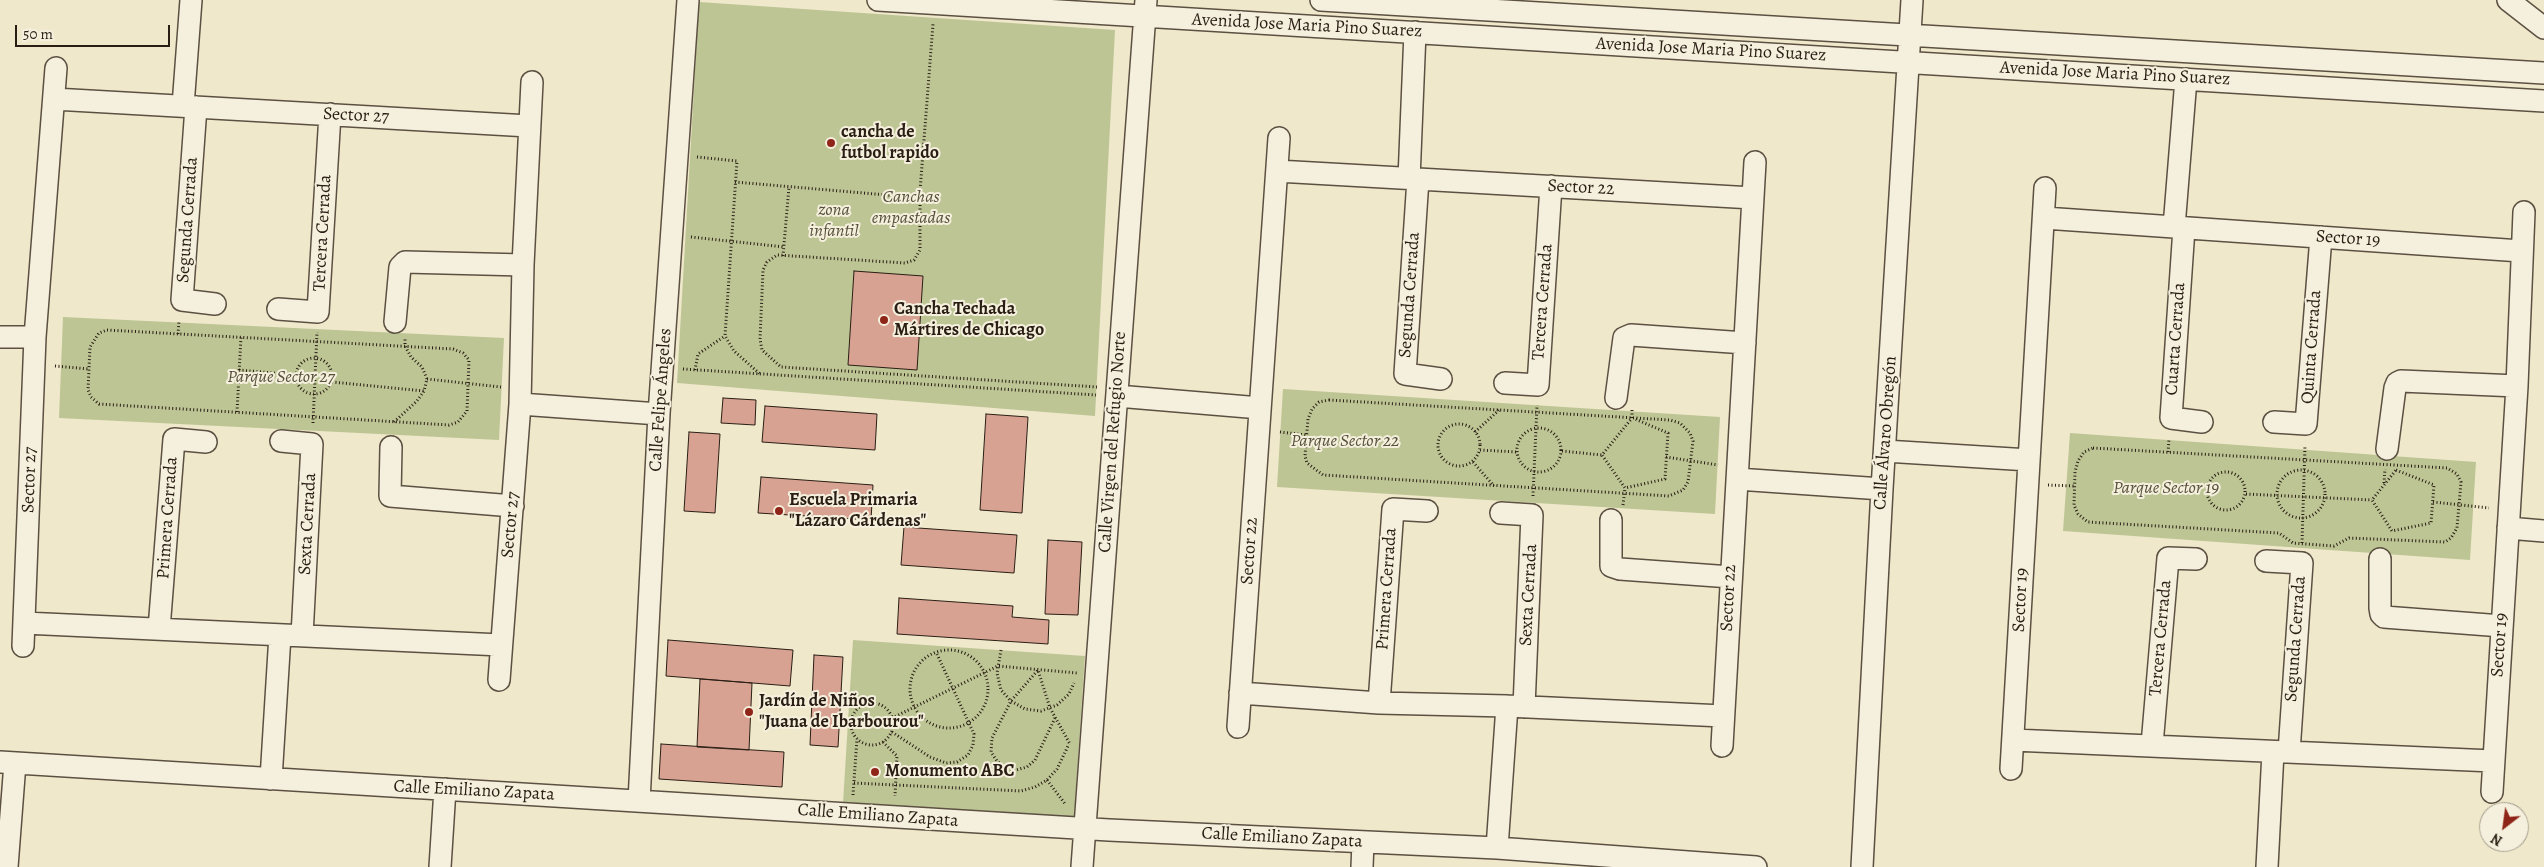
<!DOCTYPE html>
<meta charset="utf-8">
<style>
body{margin:0}
#map{position:relative;width:2544px;height:867px;overflow:hidden;background:#f0e8cb;font-family:Alegreya,serif}
canvas{display:block}
.north{position:absolute;left:2479px;top:802px;width:50px;height:50px;box-sizing:border-box;background:#f5f0dd;border:1px solid #a49c8d;border-radius:50%;rotate:210deg;font-size:14px;font-weight:700;line-height:20px;text-align:center;color:#2a1e14}
.north::after{content:'';display:block;margin:auto;width:18px;height:22px;background:#8f2418;clip-path:polygon(50% 0,100% 100%,50% 72%,0 100%)}
.scale{position:absolute;left:15px;top:25px;width:155px;height:22px;box-sizing:border-box;border:2px solid #2a1e14;border-top:0;padding-left:6px;font-size:15px;line-height:18px;white-space:nowrap;color:#2a1e14;-webkit-text-stroke:4px #f5f0dd;paint-order:stroke}
</style>
<div id="map">
<canvas width="2544" height="867"></canvas>
<div class="north">N</div>
<div class="scale">50 m</div>
</div>
<script>
const ctx = document.querySelector('canvas').getContext('2d');
ctx.lineJoin = 'round';
function fill(path, color) {
  ctx.fillStyle = color;
  ctx.fill(path, 'evenodd');
}
function toPath(rows) {
  const path = new Path2D();
  for (const r of rows) {
    if (r.length === 3) {
      path.moveTo(r[0] + r[2], r[1]);
      path.arc(r[0], r[1], r[2], 0, 2 * Math.PI);
      continue;
    }
    path.moveTo(r[0], r[1]);
    for (let i = 2; i < r.length; i += 2) path.lineTo(r[i], r[i + 1]);
  }
  return path;
}
function trace(path, color, width, dash) {
  ctx.strokeStyle = color;
  ctx.lineWidth = width;
  ctx.lineCap = dash ? 'butt' : 'round';
  ctx.setLineDash(dash || []);
  ctx.stroke(path);
}
function label(font, color, halo, rows, align = 'center') {
  ctx.font = font + ' Alegreya,serif';
  ctx.lineWidth = 4;
  ctx.setLineDash([]);
  ctx.textBaseline = 'middle';
  ctx.strokeStyle = halo;
  ctx.fillStyle = color;
  for (const [text, x, y, turn = 0] of rows) {
    ctx.save();
    ctx.translate(x, y);
    ctx.rotate((+turn || 0) * Math.PI / 180);
    ctx.textAlign = isNaN(turn) ? turn : align;
    if (halo) ctx.strokeText(text, 0, 0);
    ctx.fillText(text, 0, 0);
    ctx.restore();
  }
}
fill(toPath([
 [699,2,1115,30,1095,416,677,383],
 [63,317,504,338,499,440,59,418],
 [1283,389,1720,417,1715,514,1277,487],
 [2070,433,2476,462,2470,560,2063,531],
 [853,640,1085,656,1074,818,843,803]
]), '#bdc595');
const building = toPath([
 [854,271,923,276,917,370,848,365,854,271],
 [723,398,756,400,755,425,721,423,723,398],
 [765,406,877,414,875,450,762,442,765,406],
 [986,414,1028,417,1022,513,980,510,986,414],
 [689,432,720,434,715,513,684,511,689,432],
 [761,477,873,485,871,520,758,513,761,477],
 [904,527,1017,535,1014,573,901,565,904,527],
 [1048,540,1082,542,1078,615,1045,614,1048,540],
 [899,598,1013,606,1012,617,1049,620,1048,644,897,634,899,598],
 [668,640,793,650,790,686,666,676,668,640],
 [814,655,843,657,838,747,810,745,814,655],
 [700,679,752,683,749,750,697,747,700,679],
 [661,744,784,752,782,787,659,779,661,744]
]);
fill(building, '#d7a292');
trace(building, '#2a1e14', 1);
const minor = toPath([
 [878,0,2544,101],
 [1321,0,2544,73],
 [2508,0,2544,28],
 [54,99,529,126],
 [183,106,191,0],
 [196,107,182,300,215,304],
 [1277,171,1753,198],
 [1409,179,1415,32],
 [1418,179,1405,374,1441,379],
 [2044,218,2521,251],
 [2174,227,2186,79],
 [2184,228,2171,418,2202,422],
 [278,309,318,312,330,114],
 [395,322,400,267,405,262,523,265],
 [0,337,35,337],
 [1505,383,1538,385,1551,186],
 [1117,396,1260,408],
 [1616,398,1624,338,1631,335,1745,343],
 [520,404,659,414],
 [2274,422,2306,424,2321,237],
 [281,441,312,444,302,636],
 [391,447,390,496,513,506],
 [2387,449,2395,388,2397,383,2401,381,2517,386],
 [1885,451,2029,460],
 [1737,479,1882,489],
 [1501,513,1532,515,1524,707],
 [1611,520,1611,566,1620,569,1731,577],
 [2508,528,2544,531],
 [2380,559,2380,608,2381,614,2384,617,2502,626],
 [2266,561,2302,563,2289,752],
 [24,623,501,645],
 [159,629,174,439,206,442],
 [23,646,35,337,56,68],
 [499,680,520,404,523,265,532,82],
 [1240,693,1379,703,1507,706,1723,716],
 [1379,703,1393,509,1427,511],
 [1238,727,1279,138],
 [2013,740,2493,761],
 [2152,745,2168,558,2196,559],
 [1722,746,1755,162],
 [0,762,1109,830,1497,848,1756,867],
 [2011,769,2045,188],
 [271,779,280,635],
 [2492,792,2517,386,2524,212],
 [639,801,659,414,688,0],
 [1497,848,1507,706],
 [7,867,15,763],
 [440,867,445,789],
 [1082,867,1146,0],
 [1362,867,1363,842],
 [1862,867,1882,489,1912,0],
 [2267,867,2273,752]
]);
trace(minor, '#5c5042', 24);
trace(toPath([
 [697,157,737,161,725,336,734,351,760,374],
 [735,182,910,197,920,191,933,24],
 [920,191,920,250,914,260,905,263,777,255,767,262,763,270,760,339,762,350,781,367,1097,387],
 [691,237,784,247],
 [783,256,789,187],
 [107,330,453,349,463,353,469,360,467,411,458,422,449,425,99,404,91,397,88,390,90,347,99,333,107,330],
 [178,334,179,321],
 [314,376,18],
 [55,366,89,369],
 [683,369,1096,395],
 [239,370,295,375],
 [695,370,698,354,725,336],
 [427,379,501,387],
 [332,382,424,391],
 [1329,400,1670,420,1680,423,1690,433,1693,441,1688,482,1683,490,1669,496,1323,475,1307,463,1305,456,1308,419,1312,409,1319,402,1329,400],
 [1632,410,1632,418,1602,455,1625,488,1665,479,1668,433,1635,419],
 [237,412,241,337],
 [394,422,417,401,424,391,427,379,422,367,411,357,405,346,405,338],
 [313,423,317,332],
 [1459,445,21],
 [1539,450,22],
 [1280,432,1306,435],
 [1475,432,1499,410],
 [2093,448,2447,468,2457,474,2461,482,2457,528,2451,538,2445,542,2349,538,2334,546,2293,543,2279,533,2088,522,2078,514,2074,505,2075,472,2078,461,2084,452,2093,448],
 [1480,450,1517,452],
 [1562,451,1602,455],
 [2168,452,2169,439],
 [1666,457,1718,465],
 [1473,462,1494,486],
 [2396,470,2434,485,2431,523,2392,531,2372,500,2396,470],
 [2301,494,24],
 [2226,491,19],
 [2384,483,2385,469],
 [2048,485,2074,486],
 [2246,494,2372,500],
 [1533,496,1537,405],
 [2433,502,2489,508],
 [1623,505,1625,488],
 [2302,543,2305,445],
 [949,689,39],
 [1001,650,997,673,1001,690,1011,701,1025,709,1041,711,1057,705,1069,694,1074,683],
 [872,724,21],
 [892,718,998,666,1077,673],
 [1055,718,1035,760,1027,767,1016,770,1005,768,997,761,991,752,992,738,1011,701,1038,670,1050,708,1070,744],
 [892,732,930,757,946,763,957,762,968,755,973,745,974,734,936,652],
 [883,742,897,756,895,796],
 [1047,780,1066,805],
 [854,783,1021,791,1035,787,1047,780,1057,769,1069,744],
 [853,795,857,739]
]), '#2a1e14', 3, [1, 2.5]);
trace(minor, '#f5f0dd', 21);
for (const [x, y, r, color] of [
 [831,143,5,"#8f2418"],
 [884,320,5,"#8f2418"],
 [779,511,5,"#8f2418"],
 [749,712,5,"#8f2418"],
 [875,772,5,"#8f2418"]
]) {
  const dot = new Path2D();
  dot.arc(x, y, r, 0, 2 * Math.PI);
  ctx.fillStyle = color;
  ctx.fill(dot);
  trace(dot, '#f5f0dd', 2);
}
label('18px', '#2a1e14', '#f5f0dd', [
 ["Avenida Jose Maria Pino Suarez",1307,26,3],
 ["Avenida Jose Maria Pino Suarez",1711,50,3],
 ["Avenida Jose Maria Pino Suarez",2115,74,3],
 ["Sector 27",356,116,3],
 ["Sector 22",1581,188,3],
 ["Segunda Cerrada",188,220,-86],
 ["Tercera Cerrada",323,233,-87],
 ["Sector 19",2348,239,4],
 ["Segunda Cerrada",1410,295,-86],
 ["Tercera Cerrada",1543,302,-86],
 ["Cuarta Cerrada",2176,339,-86],
 ["Quinta Cerrada",2312,347,-86],
 ["Calle Felipe Ángeles",661,400,-86],
 ["Calle Álvaro Obregón",1886,433,-86],
 ["Calle Virgen del Refugio Norte",1113,442,-86],
 ["Sector 27",30,480,-88],
 ["Primera Cerrada",168,518,-86],
 ["Sexta Cerrada",308,524,-87],
 ["Sector 27",511,525,-85],
 ["Sector 22",1250,551,-86],
 ["Primera Cerrada",1387,589,-86],
 ["Sexta Cerrada",1529,595,-87],
 ["Sector 22",1729,598,-87],
 ["Sector 19",2021,600,-87],
 ["Tercera Cerrada",2161,638,-85],
 ["Segunda Cerrada",2296,639,-86],
 ["Sector 19",2500,645,-86],
 ["Calle Emiliano Zapata",474,791,3],
 ["Calle Emiliano Zapata",878,816,4],
 ["Calle Emiliano Zapata",1282,838,3]
]);
label('bold 18px', '#2a1e14', '#f5f0dd', [
 ["cancha de",841,133],
 ["futbol rapido",841,154],
 ["Cancha Techada",894,310],
 ["Mártires de Chicago",894,331],
 ["Escuela Primaria",789,501],
 ["\"Lázaro Cárdenas\"",789,522],
 ["Jardín de Niños",759,702],
 ["\"Juana de Ibarbourou\"",759,723],
 ["Monumento ABC",885,772]
], 'left');
label('italic 18px', '#56503b', '#f5f0dd', [
 ["Canchas",911,198],
 ["empastadas",911,219],
 ["zona",834,211],
 ["infantil",834,232],
 ["Parque Sector 27",281,378],
 ["Parque Sector 22",1345,442],
 ["Parque Sector 19",2166,489]
]);
</script>
